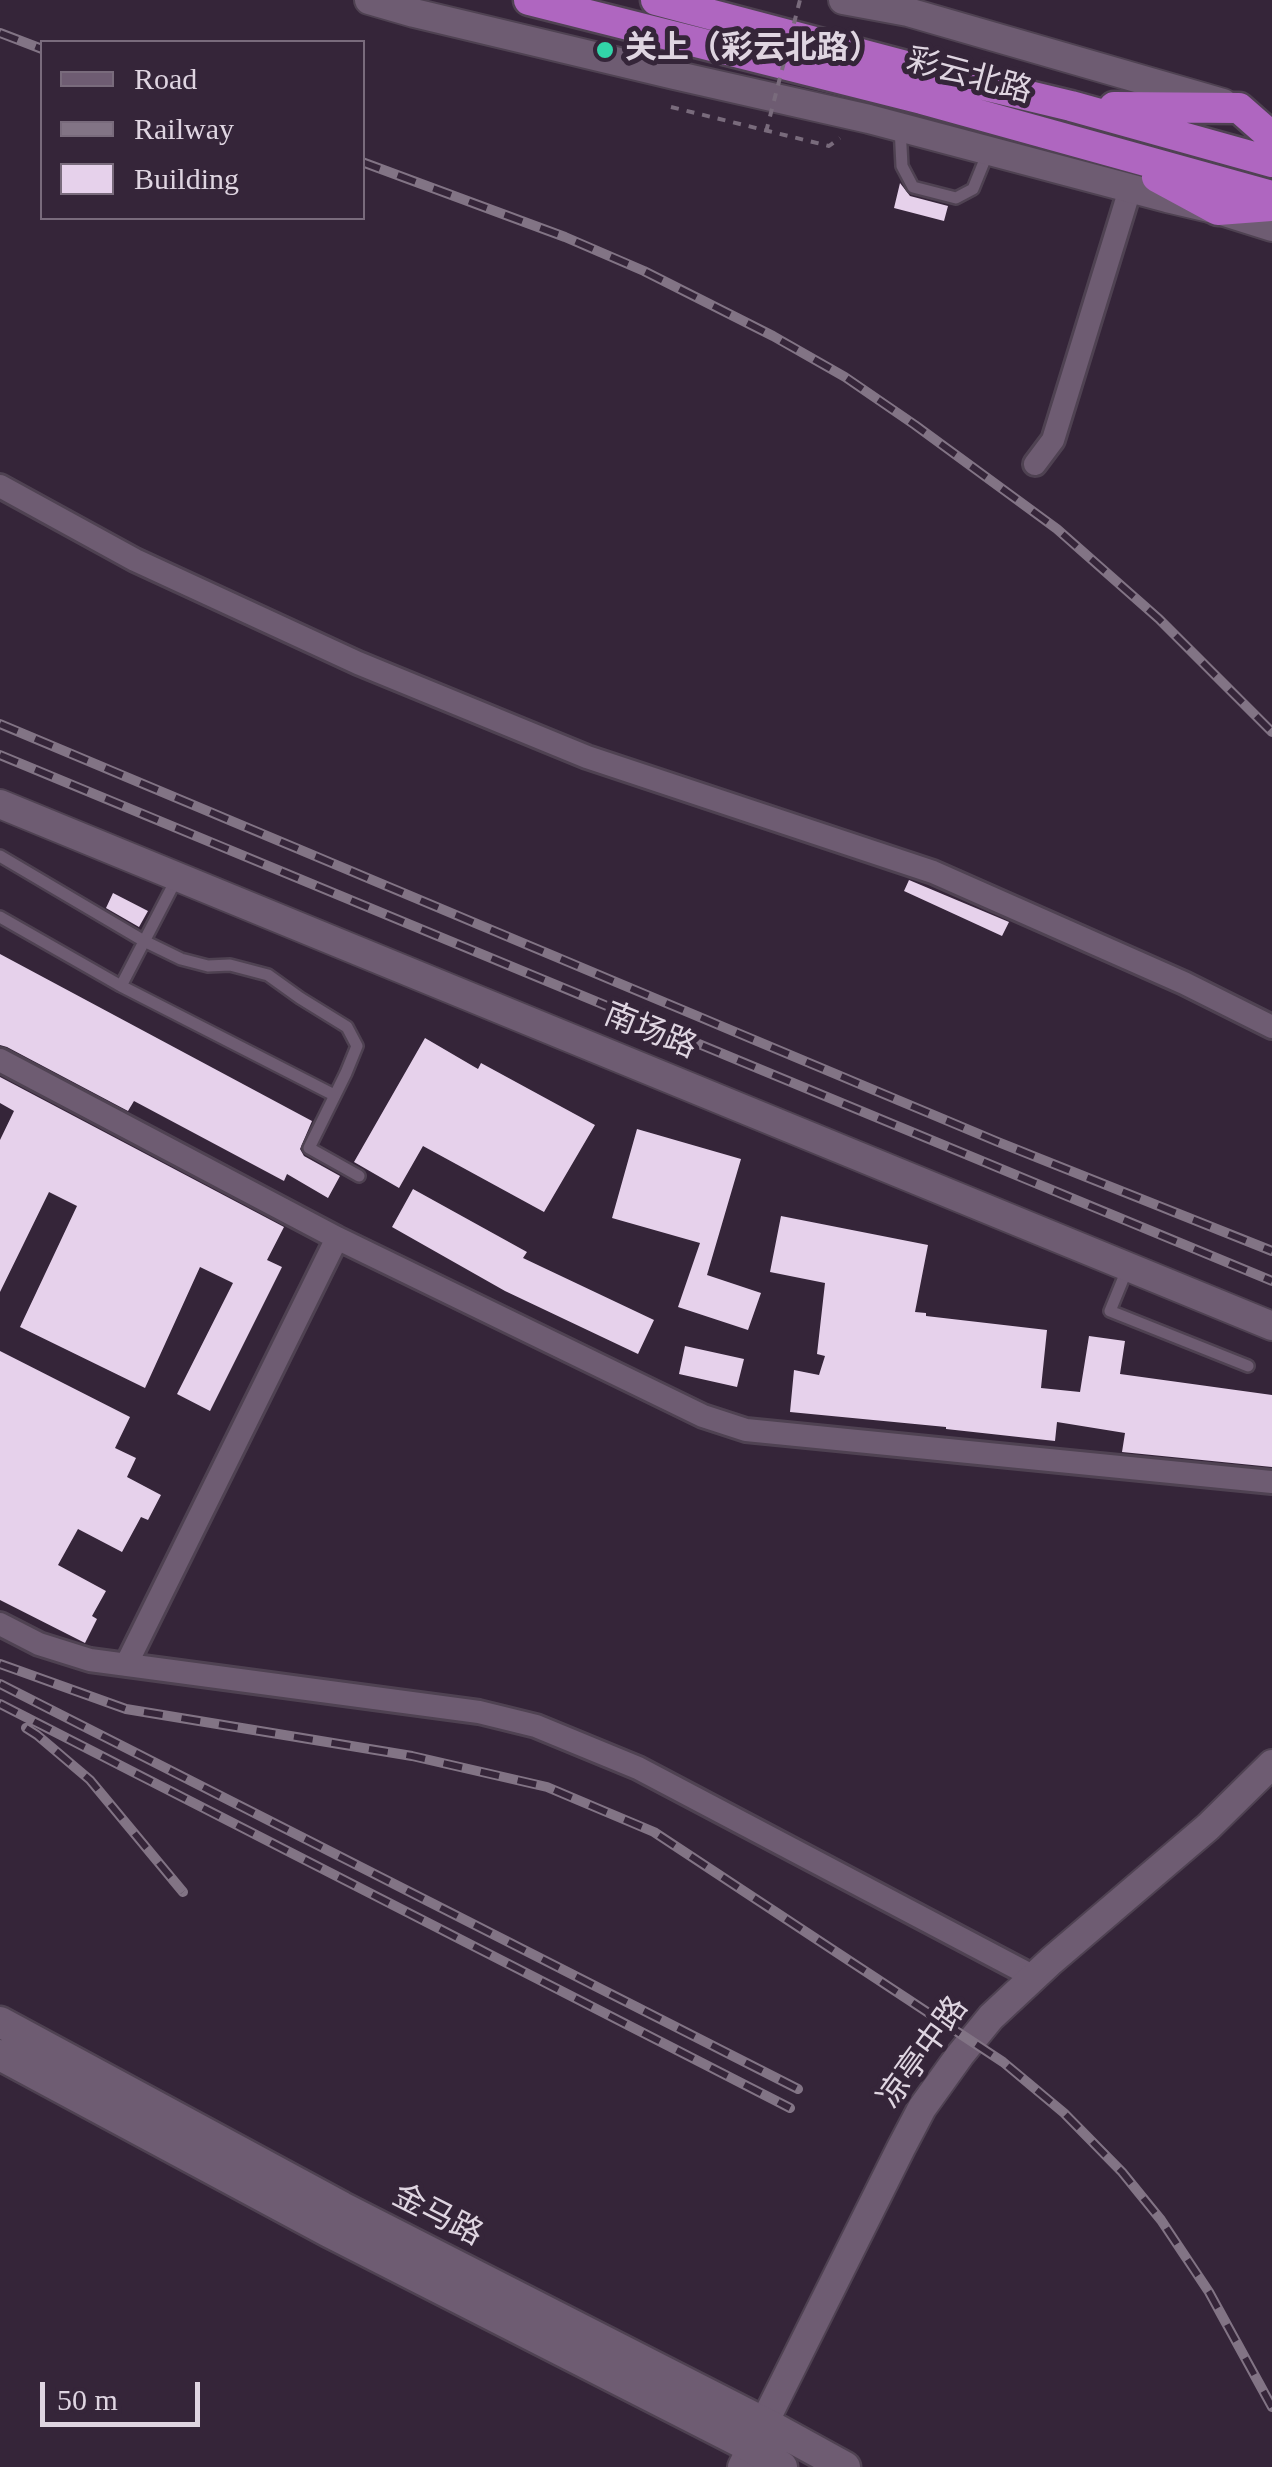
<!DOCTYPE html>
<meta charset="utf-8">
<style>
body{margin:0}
#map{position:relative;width:1272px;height:2467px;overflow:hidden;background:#352539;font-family:"Times New Roman",serif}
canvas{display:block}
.legend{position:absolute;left:40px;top:40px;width:325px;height:180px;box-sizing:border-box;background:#352539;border:2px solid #796b7c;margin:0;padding:12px 18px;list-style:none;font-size:30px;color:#dfd5e1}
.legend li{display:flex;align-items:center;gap:20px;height:50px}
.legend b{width:50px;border:2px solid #796b7c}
.scale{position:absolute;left:40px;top:2382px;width:160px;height:45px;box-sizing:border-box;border:5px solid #dfd5e1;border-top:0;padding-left:12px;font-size:30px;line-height:35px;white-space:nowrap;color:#dfd5e1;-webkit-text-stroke:8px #352539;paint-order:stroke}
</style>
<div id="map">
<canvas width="1272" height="2467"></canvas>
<ul class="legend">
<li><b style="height:12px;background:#6e5c72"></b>Road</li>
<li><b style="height:12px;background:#827485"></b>Railway</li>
<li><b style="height:28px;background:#e6d1eb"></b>Building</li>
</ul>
<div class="scale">50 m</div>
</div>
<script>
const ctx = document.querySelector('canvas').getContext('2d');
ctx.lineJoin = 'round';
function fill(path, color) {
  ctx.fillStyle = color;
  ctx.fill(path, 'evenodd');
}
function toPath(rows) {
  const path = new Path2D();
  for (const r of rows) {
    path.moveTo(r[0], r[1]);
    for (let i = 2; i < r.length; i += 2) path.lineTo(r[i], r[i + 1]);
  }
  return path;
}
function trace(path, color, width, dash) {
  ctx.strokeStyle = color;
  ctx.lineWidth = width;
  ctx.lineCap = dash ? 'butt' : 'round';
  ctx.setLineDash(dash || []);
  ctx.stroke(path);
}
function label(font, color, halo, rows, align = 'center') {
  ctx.font = font + ' "Times New Roman","Noto Sans SC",serif';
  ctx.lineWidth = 10;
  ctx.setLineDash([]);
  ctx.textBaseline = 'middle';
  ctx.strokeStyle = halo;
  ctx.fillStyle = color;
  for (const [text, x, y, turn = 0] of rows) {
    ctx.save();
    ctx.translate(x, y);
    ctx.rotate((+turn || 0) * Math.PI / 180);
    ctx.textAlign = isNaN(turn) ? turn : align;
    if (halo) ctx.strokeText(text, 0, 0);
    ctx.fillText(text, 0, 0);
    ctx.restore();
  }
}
fill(toPath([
 [900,183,910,196,948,206,944,221,894,208],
 [909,880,1009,922,1002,936,904,891],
 [113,893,148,911,139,927,106,908],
 [0,954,312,1121,300,1149,304,1156,340,1176,328,1198,287,1174,284,1181,134,1101,128,1111,7,1047,0,1045],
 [425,1038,478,1069,481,1063,595,1125,544,1212,423,1146,399,1188,354,1162],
 [0,1077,284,1227,267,1260,282,1267,210,1411,177,1394,233,1283,200,1267,145,1388,20,1327,77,1206,49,1192,0,1292,0,1140,14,1111,0,1103],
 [637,1129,741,1159,707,1275,761,1293,748,1330,678,1307,700,1243,612,1218],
 [413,1189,527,1252,523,1258,654,1320,638,1354,505,1291,392,1227],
 [781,1216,928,1245,915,1312,926,1313,926,1316,1047,1330,1041,1388,1080,1392,1089,1336,1125,1341,1120,1374,1272,1395,1272,1467,1122,1452,1125,1433,1057,1422,1055,1441,946,1429,946,1427,790,1412,794,1370,819,1375,825,1356,817,1354,825,1283,770,1272],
 [685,1346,744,1359,737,1387,679,1374],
 [0,1351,130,1417,115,1448,136,1458,127,1477,161,1495,148,1520,141,1517,122,1552,78,1529,58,1565,106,1591,92,1616,97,1619,85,1643,0,1600]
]), '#e6d1eb');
const service = toPath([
 [900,127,902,166,913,187,956,198,973,189,988,152],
 [0,856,144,941,181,959,208,966,230,965,268,975,300,998,347,1027,357,1046,346,1073,309,1148,359,1176],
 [0,917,121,986,334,1095],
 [121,986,178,876],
 [1128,1267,1110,1311,1248,1366]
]);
const minor = toPath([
 [1035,464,1053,440,1130,189],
 [0,486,135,560,358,663,587,757,933,872,1184,983,1272,1027],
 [0,1060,337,1238,703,1416,746,1430,1272,1482],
 [0,1624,39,1644,90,1660,479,1712,536,1726,638,1768,1034,1977],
 [126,1665,337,1238]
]);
const tertiary = toPath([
 [369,0,414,13,674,75,869,119,1167,198,1218,210,1272,227],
 [843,0,908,12,1223,103],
 [0,804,1272,1326],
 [742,2467,901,2148,922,2108,960,2055,991,2017,1051,1961,1208,1827,1272,1764]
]);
const secondary = toPath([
 [0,2022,342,2207,765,2423,845,2467],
 [0,2055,329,2232,752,2448,782,2467]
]);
const trunk = toPath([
 [529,0,922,99,1272,196],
 [656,0,921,70,1071,106,1272,162],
 [1114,107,1239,108,1272,137],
 [1157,177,1218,210,1272,206]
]);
trace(service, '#4f4252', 16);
trace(minor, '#4f4252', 28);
trace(tertiary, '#4f4252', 32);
trace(secondary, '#4f4252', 35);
trace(trunk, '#4f4252', 35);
trace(toPath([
 [671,107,829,146,840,138]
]), '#796b7c', 4, [8, 8]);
trace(service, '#6e5c72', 11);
trace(minor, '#6e5c72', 22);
trace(tertiary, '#6e5c72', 28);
trace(secondary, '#6e5c72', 30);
trace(trunk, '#af66c0', 30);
const rail = toPath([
 [0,33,42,49],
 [362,162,565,237,644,271,773,336,845,377,915,425,1057,529,1159,619,1272,732],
 [0,724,998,1142,1272,1251],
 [0,755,1272,1281],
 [0,1664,126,1709,412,1756,547,1787,654,1832,1003,2062,1064,2113,1122,2172,1161,2220,1209,2292,1272,2407],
 [0,1684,798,2089],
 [0,1704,790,2108],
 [26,1728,37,1735,90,1780,183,1892]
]);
trace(rail, '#827485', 10);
trace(rail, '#352539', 6, [19]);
trace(toPath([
 [766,132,800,0]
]), '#796b7c', 4, [8, 8]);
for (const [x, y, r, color] of [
 [605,50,10,"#32d4a9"]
]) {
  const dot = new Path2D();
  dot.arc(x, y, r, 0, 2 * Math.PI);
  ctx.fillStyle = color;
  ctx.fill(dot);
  trace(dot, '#352539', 4);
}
label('bold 32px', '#dfd5e1', '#352539', [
 ["关上（彩云北路）",625,50]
], 'left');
label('32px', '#dfd5e1', '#352539', [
 ["彩云北路",969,77,15],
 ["南场路",650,1032,22],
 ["凉亭中路",924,2053,-54],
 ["金马路",437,2216,27]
]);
</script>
